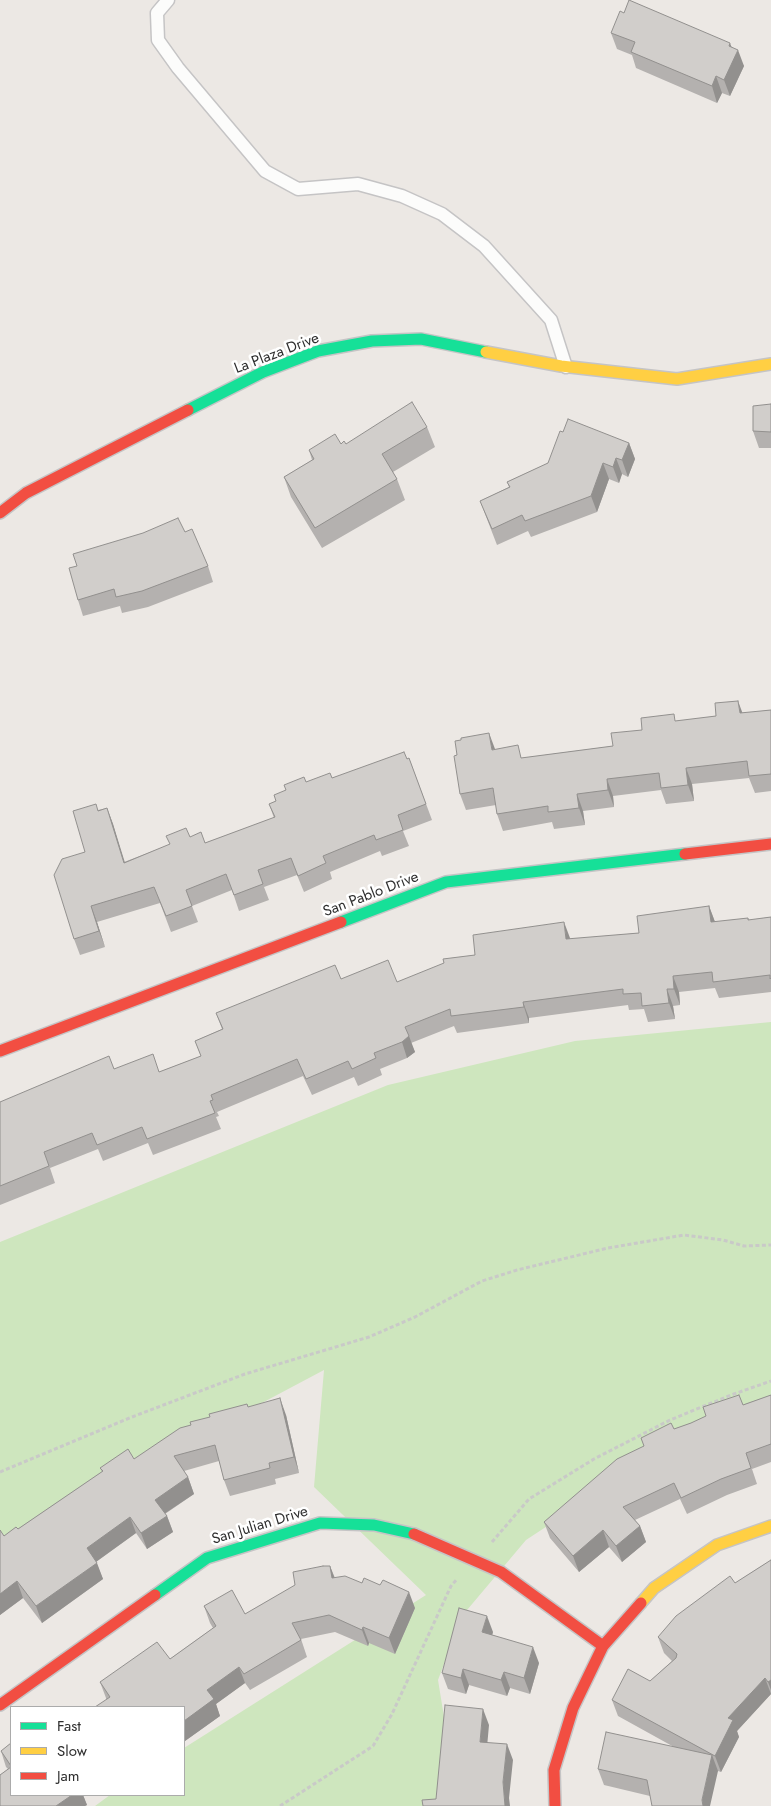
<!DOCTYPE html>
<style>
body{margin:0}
#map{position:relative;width:771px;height:1806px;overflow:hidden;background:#ece8e4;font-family:Jost,sans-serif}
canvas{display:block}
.legend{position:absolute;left:10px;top:1706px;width:175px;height:90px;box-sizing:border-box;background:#fff;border:1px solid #ababab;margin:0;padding:6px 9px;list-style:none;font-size:15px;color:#2e2e2e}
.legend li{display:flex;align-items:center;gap:10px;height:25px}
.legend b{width:25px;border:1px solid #ababab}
</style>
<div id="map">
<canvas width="771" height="1806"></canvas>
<ul class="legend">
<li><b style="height:6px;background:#16e098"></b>Fast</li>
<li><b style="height:6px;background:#ffcf43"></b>Slow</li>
<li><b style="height:6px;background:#f24e42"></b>Jam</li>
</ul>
</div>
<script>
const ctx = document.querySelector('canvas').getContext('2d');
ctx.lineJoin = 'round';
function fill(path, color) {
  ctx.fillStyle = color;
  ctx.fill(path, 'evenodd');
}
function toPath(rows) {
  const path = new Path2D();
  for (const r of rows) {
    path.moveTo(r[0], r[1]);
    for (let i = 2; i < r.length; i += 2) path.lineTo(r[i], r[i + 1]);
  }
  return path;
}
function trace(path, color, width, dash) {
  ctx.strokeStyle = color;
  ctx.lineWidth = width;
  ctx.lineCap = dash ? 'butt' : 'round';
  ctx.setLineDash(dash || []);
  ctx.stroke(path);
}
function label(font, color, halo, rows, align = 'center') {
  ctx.font = font + ' Jost,sans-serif';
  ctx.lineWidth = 5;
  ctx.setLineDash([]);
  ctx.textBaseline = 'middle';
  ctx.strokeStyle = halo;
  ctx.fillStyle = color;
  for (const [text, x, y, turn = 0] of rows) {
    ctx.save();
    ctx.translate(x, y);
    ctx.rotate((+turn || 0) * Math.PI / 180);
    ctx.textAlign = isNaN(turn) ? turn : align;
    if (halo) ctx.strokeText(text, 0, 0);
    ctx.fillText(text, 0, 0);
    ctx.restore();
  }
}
fill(toPath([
 [771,1022,771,1402,692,1431,526,1540,462,1616,438,1680,455,1784,453,1806,95,1806,110,1795,184,1795,184,1748,426,1595,314,1487,324,1370,0,1542,0,1242,388,1085,575,1041]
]), '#cee6be');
const lane = toPath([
 [168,0,157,13,158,40,178,68,265,171,298,189,358,184,402,196,442,214,484,246,551,320,566,367]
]);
const fast = toPath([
 [188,410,263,372,318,351,372,341,421,339,486,352],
 [341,922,446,882,685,854],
 [155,1595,207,1558,320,1523,374,1525,414,1534]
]);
const slow = toPath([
 [486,352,561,366,677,379,771,364],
 [641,1603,654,1588,717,1545,771,1526]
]);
const jam = toPath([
 [0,513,26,493,188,410],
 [685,854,771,844],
 [0,1051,341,922],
 [414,1534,501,1572,603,1646],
 [0,1705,155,1595],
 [555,1806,554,1770,573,1708,603,1646,641,1603]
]);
trace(lane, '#c5c4c5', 15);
trace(fast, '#c5c4c5', 14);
trace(slow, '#c5c4c5', 14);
trace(jam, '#c5c4c5', 14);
trace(toPath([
 [0,1472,132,1417,245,1374,369,1337,415,1317,482,1281,517,1270,608,1248,684,1235,723,1240,744,1246,771,1245],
 [492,1542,529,1499,594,1459,670,1420,731,1395,771,1381],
 [280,1806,373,1746,392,1714,451,1586,457,1579]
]), '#c9c9c8', 3, [4, 2.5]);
trace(lane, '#fcfcfb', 12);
trace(fast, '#16e098', 11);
trace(slow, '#ffcf43', 11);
trace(jam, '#f24e42', 11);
fill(toPath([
 [611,33,732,47,744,66,730,96,722,93,717,103,636,68,632,55,617,49],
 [771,404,771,448,759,448,753,431],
 [427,427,435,447,393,472,397,479,405,500,322,548,291,497,284,477,312,460,309,450,346,444],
 [563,432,629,443,635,459,628,477,622,474,619,483,609,479,597,512,531,537,528,531,497,545,480,501,509,487,507,482,548,463],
 [185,532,208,566,213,582,148,607,122,613,120,606,83,616,78,600,77,566],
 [771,710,771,791,755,793,749,778,692,784,694,801,666,804,661,790,613,796,614,807,583,811,585,825,554,829,552,822,503,831,497,814,496,805,466,810,460,794,522,758,613,746,642,730,677,721],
 [409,758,432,820,403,831,409,846,382,856,380,851,330,872,332,879,304,892,297,875,264,887,269,900,239,911,232,890,192,906,198,922,171,932,160,903,97,922,105,947,80,955,74,939,85,852,98,810,107,808,113,824,124,862,190,837,205,843,274,818,269,804,276,801,306,782,332,778],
 [709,906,715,922,748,918,749,920,771,917,771,992,719,998,715,988,679,992,680,1005,673,1006,675,1019,648,1022,644,1009,629,1010,628,1005,529,1018,529,1023,457,1033,454,1026,411,1043,415,1052,407,1058,380,1069,382,1075,358,1086,354,1077,312,1095,303,1076,217,1112,219,1116,216,1117,221,1129,153,1155,148,1143,103,1161,98,1149,50,1168,55,1183,0,1205,0,1102,114,1069,159,1072,201,1056,195,1041,222,1029,216,1013,341,979,397,982,475,955,570,939,639,933],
 [771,1395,771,1462,752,1469,757,1484,727,1495,687,1514,680,1499,635,1520,640,1526,646,1542,622,1562,609,1547,579,1572,550,1538,544,1522,644,1446,641,1438,674,1429],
 [248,1407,286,1415,299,1473,275,1479,276,1484,230,1496,224,1480,219,1461,184,1471,188,1477,194,1494,165,1514,167,1516,173,1532,147,1549,136,1533,96,1562,103,1579,42,1623,23,1598,0,1615,0,1530,4,1536,18,1529,102,1472,100,1468,134,1459,191,1425],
 [771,1560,771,1694,737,1731,739,1737,721,1772,718,1771,650,1796,604,1785,598,1769,674,1747,618,1716,612,1700,650,1681,672,1661,664,1653,658,1637,735,1583],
 [330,1566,335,1578,415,1608,395,1654,369,1643,368,1646,335,1632,301,1639,307,1657,250,1690,245,1683,216,1704,220,1716,185,1741,184,1738,184,1707,106,1699,106,1698,100,1682,170,1659,213,1628,210,1623,204,1606,245,1614],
 [493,1632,492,1635,539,1663,530,1694,510,1688,507,1696,469,1685,466,1694,448,1689,442,1673],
 [11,1743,11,1795,83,1795,87,1805,85,1806,0,1806,0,1775,8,1769,6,1767,1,1751]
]), '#b4b1af');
fill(toPath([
 [730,43,735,56,738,50,744,66,730,96,724,80,729,46],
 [716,76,722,93,717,103,712,86],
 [629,443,635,459,628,477,622,460],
 [616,458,622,474,619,483,613,467],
 [603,463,609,479,597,512,591,496],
 [738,701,744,717,740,713],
 [489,733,495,749,492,750],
 [686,768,692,784,694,801,688,785],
 [607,779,613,796,614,807,608,790],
 [577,794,583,811,585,825,579,808],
 [107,808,113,824,130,879,124,863],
 [91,906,97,922,105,947,99,931],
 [709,906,715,922,711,922],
 [564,922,570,938,572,955,566,939],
 [673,976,679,992,680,1005,674,989],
 [667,989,673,1006,675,1019,669,1003],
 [523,1002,529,1018,529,1023,524,1007],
 [409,1036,415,1052,407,1058,402,1042],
 [280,1398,286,1415,299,1473,294,1457],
 [188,1477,194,1494,161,1516,155,1500],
 [167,1516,173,1532,147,1549,141,1533],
 [130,1517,136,1533,93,1564,87,1548],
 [640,1526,646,1542,622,1562,616,1546],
 [603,1530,609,1547,579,1572,573,1556],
 [97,1563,103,1579,42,1623,36,1606],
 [330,1566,336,1582,332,1578],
 [17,1581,23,1598,0,1615,0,1594],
 [409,1592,415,1608,395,1654,389,1638],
 [487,1616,493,1632,488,1649,482,1632],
 [363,1627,369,1643,368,1646,362,1630],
 [533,1647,539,1663,530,1694,524,1678],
 [239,1667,245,1683,216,1704,220,1716,185,1741,184,1736,184,1721,207,1690],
 [463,1669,469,1685,466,1694,461,1678],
 [504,1672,510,1688,507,1696,501,1680],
 [765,1678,771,1694,737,1731,739,1737,721,1772,715,1756,728,1718],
 [771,1680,771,1690,768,1682],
 [483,1709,489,1725,486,1758,480,1742],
 [507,1744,513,1760,509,1798,510,1806,505,1806,503,1782],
 [712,1755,718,1771,710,1806,703,1806,702,1800],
 [72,1795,83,1795,87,1805,85,1806,56,1806]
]), '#92908e');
const building = toPath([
 [629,0,730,43,729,46,738,50,724,80,716,76,712,86,631,52,635,42,611,33,620,11,624,13,629,0],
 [412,402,427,427,382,454,397,479,315,528,284,477,314,459,309,450,335,434,341,444,344,441,346,444,412,402],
 [771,404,771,432,753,431,753,406,771,404],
 [568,419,629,443,622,460,616,458,613,467,603,463,591,496,525,521,522,515,492,529,480,501,510,487,507,482,548,463,560,431,563,432,568,419],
 [178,518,185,532,192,529,208,566,142,591,116,597,114,589,78,600,69,568,77,566,73,554,143,533,178,518],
 [738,701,740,713,771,710,771,774,749,776,747,761,686,768,688,785,661,788,659,773,607,779,608,790,577,794,579,808,548,812,548,806,497,814,493,788,460,794,454,756,457,755,455,741,461,740,461,738,489,733,492,750,518,745,521,758,613,746,611,733,642,730,641,718,674,714,675,721,716,716,715,703,738,701],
 [404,752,407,759,409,758,426,804,398,815,403,830,376,840,374,835,323,856,326,863,298,876,291,858,258,870,263,884,234,895,226,874,186,890,192,906,166,916,154,887,91,906,99,931,74,939,54,875,62,859,85,852,73,811,96,804,98,811,107,808,124,863,170,844,166,836,186,828,190,837,201,832,205,843,275,817,269,804,276,801,274,795,286,790,284,785,304,777,306,782,330,773,332,778,404,752],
 [709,906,711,922,748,918,748,920,771,917,771,978,770,979,770,975,713,982,712,972,673,976,674,989,667,989,669,1003,642,1006,641,993,623,994,623,989,523,1002,524,1007,451,1016,450,1009,405,1027,409,1036,402,1042,374,1053,376,1058,352,1069,348,1061,306,1079,297,1059,211,1095,213,1100,210,1101,215,1113,147,1139,142,1127,97,1145,92,1133,44,1152,49,1166,0,1186,0,1102,109,1056,114,1069,153,1054,159,1072,201,1056,195,1041,223,1029,216,1013,335,965,341,979,388,960,397,982,444,963,443,959,475,955,473,935,564,922,566,939,639,933,637,916,709,906],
 [739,1395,743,1405,771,1395,771,1444,746,1453,751,1468,721,1479,681,1498,674,1483,623,1507,640,1526,616,1546,603,1530,573,1556,544,1522,617,1459,644,1446,641,1438,671,1423,674,1429,691,1423,706,1416,703,1407,739,1395],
 [280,1398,294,1457,269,1463,270,1468,224,1480,215,1445,174,1456,188,1477,155,1500,167,1516,141,1533,130,1517,87,1548,97,1563,36,1606,17,1581,0,1594,0,1530,4,1536,16,1527,18,1529,103,1471,100,1468,128,1449,134,1459,180,1428,191,1425,190,1422,210,1417,209,1414,247,1404,248,1407,280,1398],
 [771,1560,771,1680,768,1682,765,1678,728,1718,733,1720,715,1756,612,1700,628,1669,650,1681,676,1658,677,1654,658,1637,676,1616,730,1576,735,1583,771,1560],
 [323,1566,330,1566,332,1578,345,1576,362,1583,364,1578,380,1585,383,1580,409,1592,389,1638,363,1627,362,1630,329,1615,292,1623,301,1640,244,1674,239,1667,207,1690,214,1699,184,1721,184,1707,95,1707,110,1697,100,1682,157,1642,170,1659,216,1626,204,1606,232,1590,245,1614,295,1585,293,1572,323,1566],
 [459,1608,487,1616,482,1632,533,1647,524,1678,504,1672,501,1680,463,1669,461,1678,442,1673,459,1608],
 [445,1705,483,1709,480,1742,507,1744,503,1782,505,1806,423,1806,422,1800,436,1799,445,1705],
 [606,1732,712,1755,702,1800,703,1806,652,1806,647,1780,598,1769,606,1732],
 [11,1743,11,1766,1,1751,11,1743],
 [11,1767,11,1795,72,1795,56,1806,0,1806,0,1775,11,1767]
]);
fill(building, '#d1cecb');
trace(building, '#92908e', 1);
label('15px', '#2e2e2e', '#fff', [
 ["La Plaza Drive",277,354,-21],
 ["San Pablo Drive",371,895,-21],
 ["San Julian Drive",260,1526,-17]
]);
</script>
